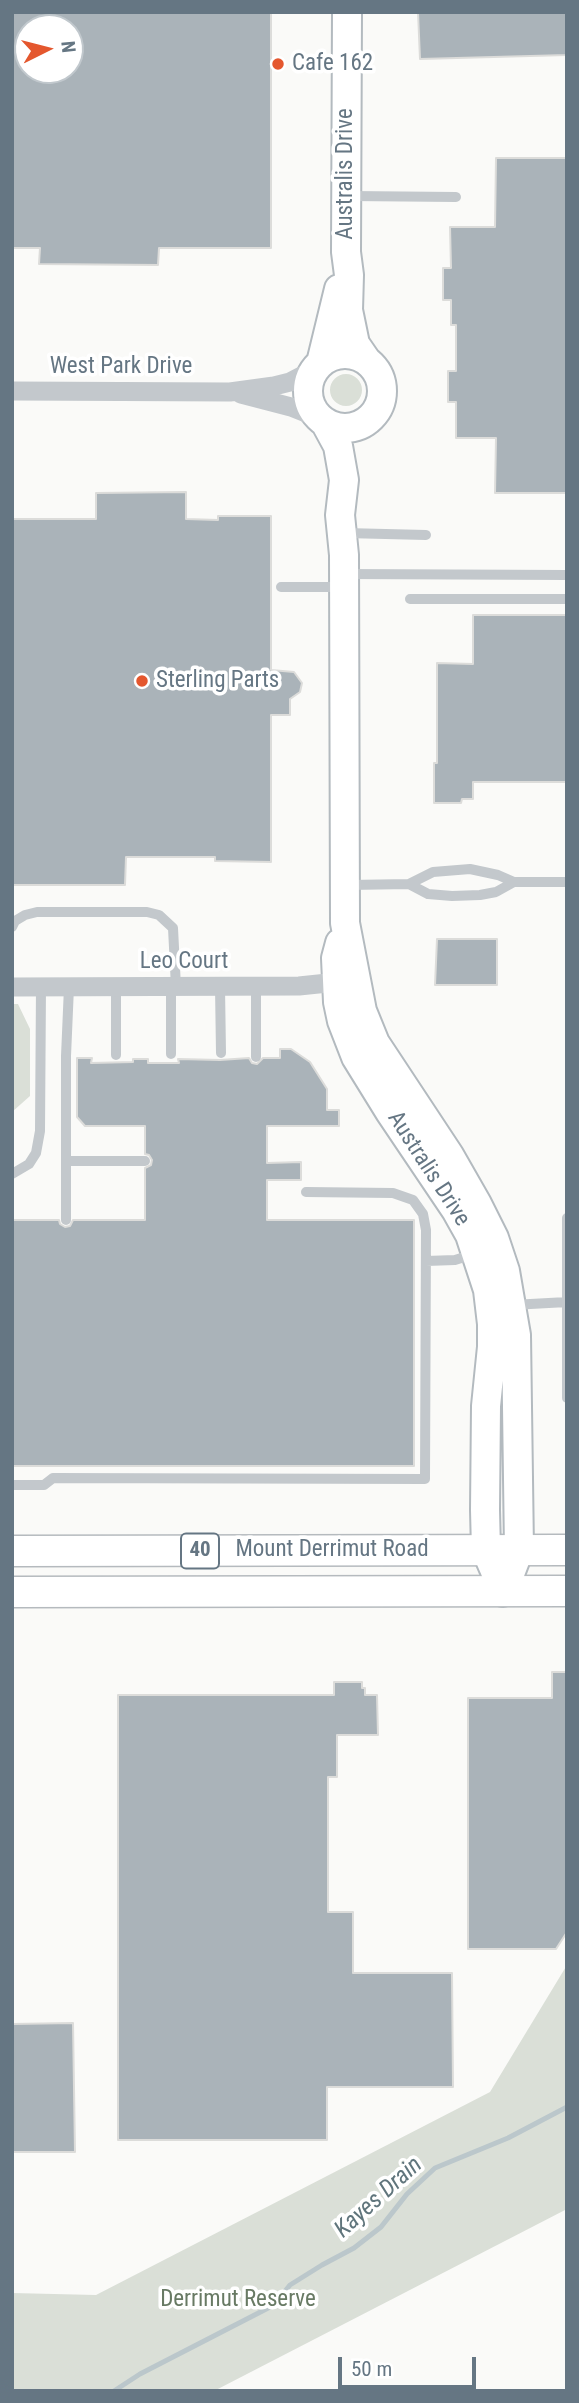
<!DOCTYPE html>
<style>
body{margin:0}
#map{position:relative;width:579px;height:2403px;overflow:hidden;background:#fafaf8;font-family:"Roboto Condensed",sans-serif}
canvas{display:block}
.frame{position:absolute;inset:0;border:14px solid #657683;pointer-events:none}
.north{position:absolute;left:14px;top:14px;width:70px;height:70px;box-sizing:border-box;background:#fff;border:2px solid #c1c8cd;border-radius:50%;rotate:84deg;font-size:19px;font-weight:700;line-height:28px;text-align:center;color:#657683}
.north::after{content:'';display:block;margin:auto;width:24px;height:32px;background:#e4572e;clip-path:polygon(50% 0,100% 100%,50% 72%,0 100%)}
.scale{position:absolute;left:338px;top:2357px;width:138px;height:32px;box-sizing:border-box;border:4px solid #657683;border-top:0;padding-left:9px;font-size:21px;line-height:24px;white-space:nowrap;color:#657683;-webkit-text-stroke:5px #fff;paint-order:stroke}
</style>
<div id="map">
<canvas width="579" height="2403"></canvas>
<div class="frame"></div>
<div class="north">N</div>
<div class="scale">50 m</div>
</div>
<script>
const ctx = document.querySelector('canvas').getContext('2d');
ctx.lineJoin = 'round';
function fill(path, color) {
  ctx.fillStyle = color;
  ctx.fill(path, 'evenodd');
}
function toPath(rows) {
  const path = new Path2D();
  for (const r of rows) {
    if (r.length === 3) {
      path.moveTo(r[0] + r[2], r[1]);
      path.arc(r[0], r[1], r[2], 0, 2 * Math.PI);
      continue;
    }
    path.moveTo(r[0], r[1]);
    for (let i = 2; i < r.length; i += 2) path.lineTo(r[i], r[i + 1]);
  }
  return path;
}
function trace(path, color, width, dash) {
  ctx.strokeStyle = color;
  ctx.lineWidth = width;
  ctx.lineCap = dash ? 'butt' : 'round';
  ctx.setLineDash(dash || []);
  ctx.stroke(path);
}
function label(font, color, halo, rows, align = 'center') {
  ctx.font = font + ' "Roboto Condensed",sans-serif';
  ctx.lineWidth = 7;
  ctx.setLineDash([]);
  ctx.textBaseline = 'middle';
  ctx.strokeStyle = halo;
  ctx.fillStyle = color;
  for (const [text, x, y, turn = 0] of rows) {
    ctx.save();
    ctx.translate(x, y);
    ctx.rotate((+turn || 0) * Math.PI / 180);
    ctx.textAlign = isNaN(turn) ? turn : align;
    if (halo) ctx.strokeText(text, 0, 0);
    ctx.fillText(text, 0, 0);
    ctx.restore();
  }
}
fill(toPath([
 [346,390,16],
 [12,1004,18,1004,30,1029,30,1096,12,1112],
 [567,1965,567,2209,214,2391,12,2391,12,2293,96,2295,490,2092]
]), '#dadfd7');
trace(toPath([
 [114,2391,140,2374,274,2305,290,2285,322,2265,354,2248,381,2227,407,2194,435,2168,508,2138,567,2107]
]), '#bbc7cb', 5);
const building = toPath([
 [12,12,271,12,271,248,159,248,158,265,39,264,40,248,12,248,12,12],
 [28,28,70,28,70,70,28,70,28,28],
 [418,12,567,12,567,55,420,59,418,12],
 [496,158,567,158,567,493,495,493,496,438,456,438,456,402,448,402,448,371,456,371,456,325,451,325,451,300,443,300,443,268,451,268,450,227,495,227,496,158],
 [186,492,186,519,218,520,218,516,271,516,271,670,294,672,302,683,300,692,290,699,290,715,271,715,271,862,215,861,215,857,126,857,125,885,12,885,12,519,96,519,96,493,186,492],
 [473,615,567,615,567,782,473,782,473,799,462,799,461,803,434,803,434,763,437,763,437,663,473,664,473,615],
 [437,939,497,939,497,985,435,985,437,939],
 [280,1049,291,1049,310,1062,327,1089,327,1110,339,1110,339,1126,267,1126,267,1163,301,1162,301,1180,267,1180,267,1220,414,1220,414,1466,12,1466,12,1220,59,1220,60,1224,65,1227,70,1226,73,1220,145,1220,145,1168,151,1165,152,1160,149,1155,145,1154,145,1126,85,1126,77,1117,77,1058,92,1058,91,1063,133,1062,133,1059,148,1059,148,1063,179,1063,178,1059,220,1060,249,1058,252,1063,257,1064,263,1058,280,1058,280,1049],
 [552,1672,567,1672,567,1932,556,1949,468,1949,468,1698,552,1698,552,1672],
 [334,1682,362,1682,362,1688,365,1688,365,1695,377,1695,378,1735,337,1735,337,1777,328,1777,328,1912,353,1912,353,1973,452,1973,453,2087,327,2087,327,2140,118,2140,118,1695,334,1695,334,1682],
 [73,2023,75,2152,12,2152,12,2024,73,2023]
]);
fill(building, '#aab3b9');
trace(building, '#dcdcda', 2);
const secondary = toPath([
 [347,12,346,252,349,275,348,310,355,344,366,360],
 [345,391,37],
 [321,363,339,289],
 [325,422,338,446,344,480,340,515,344,555,345,923,362,1011,375,1043,449,1155,477,1204,494,1238,505,1271,516,1335,519,1550,503,1592],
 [340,943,336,958,338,1002,342,1021,356,1057,390,1112,456,1210,470,1235,488,1290,492,1324,492,1347,486,1406,485,1510,486,1550,495,1571]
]);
const primary = toPath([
 [12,1551,567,1550],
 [12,1592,567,1591]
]);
trace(secondary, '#b3babf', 32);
trace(primary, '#b5babe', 33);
trace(toPath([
 [350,196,456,197],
 [345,533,426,535],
 [345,574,567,575],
 [281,587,341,587],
 [410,599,567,599],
 [409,884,428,894,452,896,480,895,496,892,514,882],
 [349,885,409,884,433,872,470,869,498,875,514,882,567,882],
 [12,927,15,921,25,915,37,912,147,912,159,915,173,928,176,987],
 [256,986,256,1057],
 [69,987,66,1056,66,1161,145,1161],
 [116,987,116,1055],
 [171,987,171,1054],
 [220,987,221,1053],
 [66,1161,66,1220],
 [12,1174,29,1164,36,1153,40,1131,41,987],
 [567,1218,567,1398],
 [426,1261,455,1260,474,1254],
 [512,1305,567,1302],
 [12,1485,44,1485,53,1478,425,1479,426,1230,423,1214,413,1200,393,1193,306,1192]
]), '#c3c8cc', 10);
trace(toPath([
 [12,391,230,392,274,386,290,382,317,368],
 [241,394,291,407,321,419],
 [12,987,299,986,347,981]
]), '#c3c8cc', 19);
trace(secondary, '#fff', 28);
trace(primary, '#fff', 30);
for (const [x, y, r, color] of [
 [278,64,7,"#e4572e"],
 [142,681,7,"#e4572e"]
]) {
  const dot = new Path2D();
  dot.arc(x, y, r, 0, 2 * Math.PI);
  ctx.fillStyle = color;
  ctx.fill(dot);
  trace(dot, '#fff', 2.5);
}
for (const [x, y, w] of [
 [200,1551,38]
]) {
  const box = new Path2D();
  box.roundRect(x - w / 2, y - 17.5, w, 35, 5);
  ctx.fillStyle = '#fff';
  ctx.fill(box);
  trace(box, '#657683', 2);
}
label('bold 21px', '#657683', null, [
 ["40",200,1551]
]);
label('23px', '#657683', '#fff', [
 ["Cafe 162",292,64],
 ["Sterling Parts",156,681]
], 'left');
label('23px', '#657683', '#fff', [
 ["Australis Drive",346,174,-90],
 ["West Park Drive",121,367],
 ["Leo Court",184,962],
 ["Australis Drive",428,1169,57],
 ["Mount Derrimut Road",332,1550]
]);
label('23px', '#687a64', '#fff', [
 ["Derrimut Reserve",238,2300]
]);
label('italic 24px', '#60757c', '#fff', [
 ["Kayes Drain",379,2198,-42]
]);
</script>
